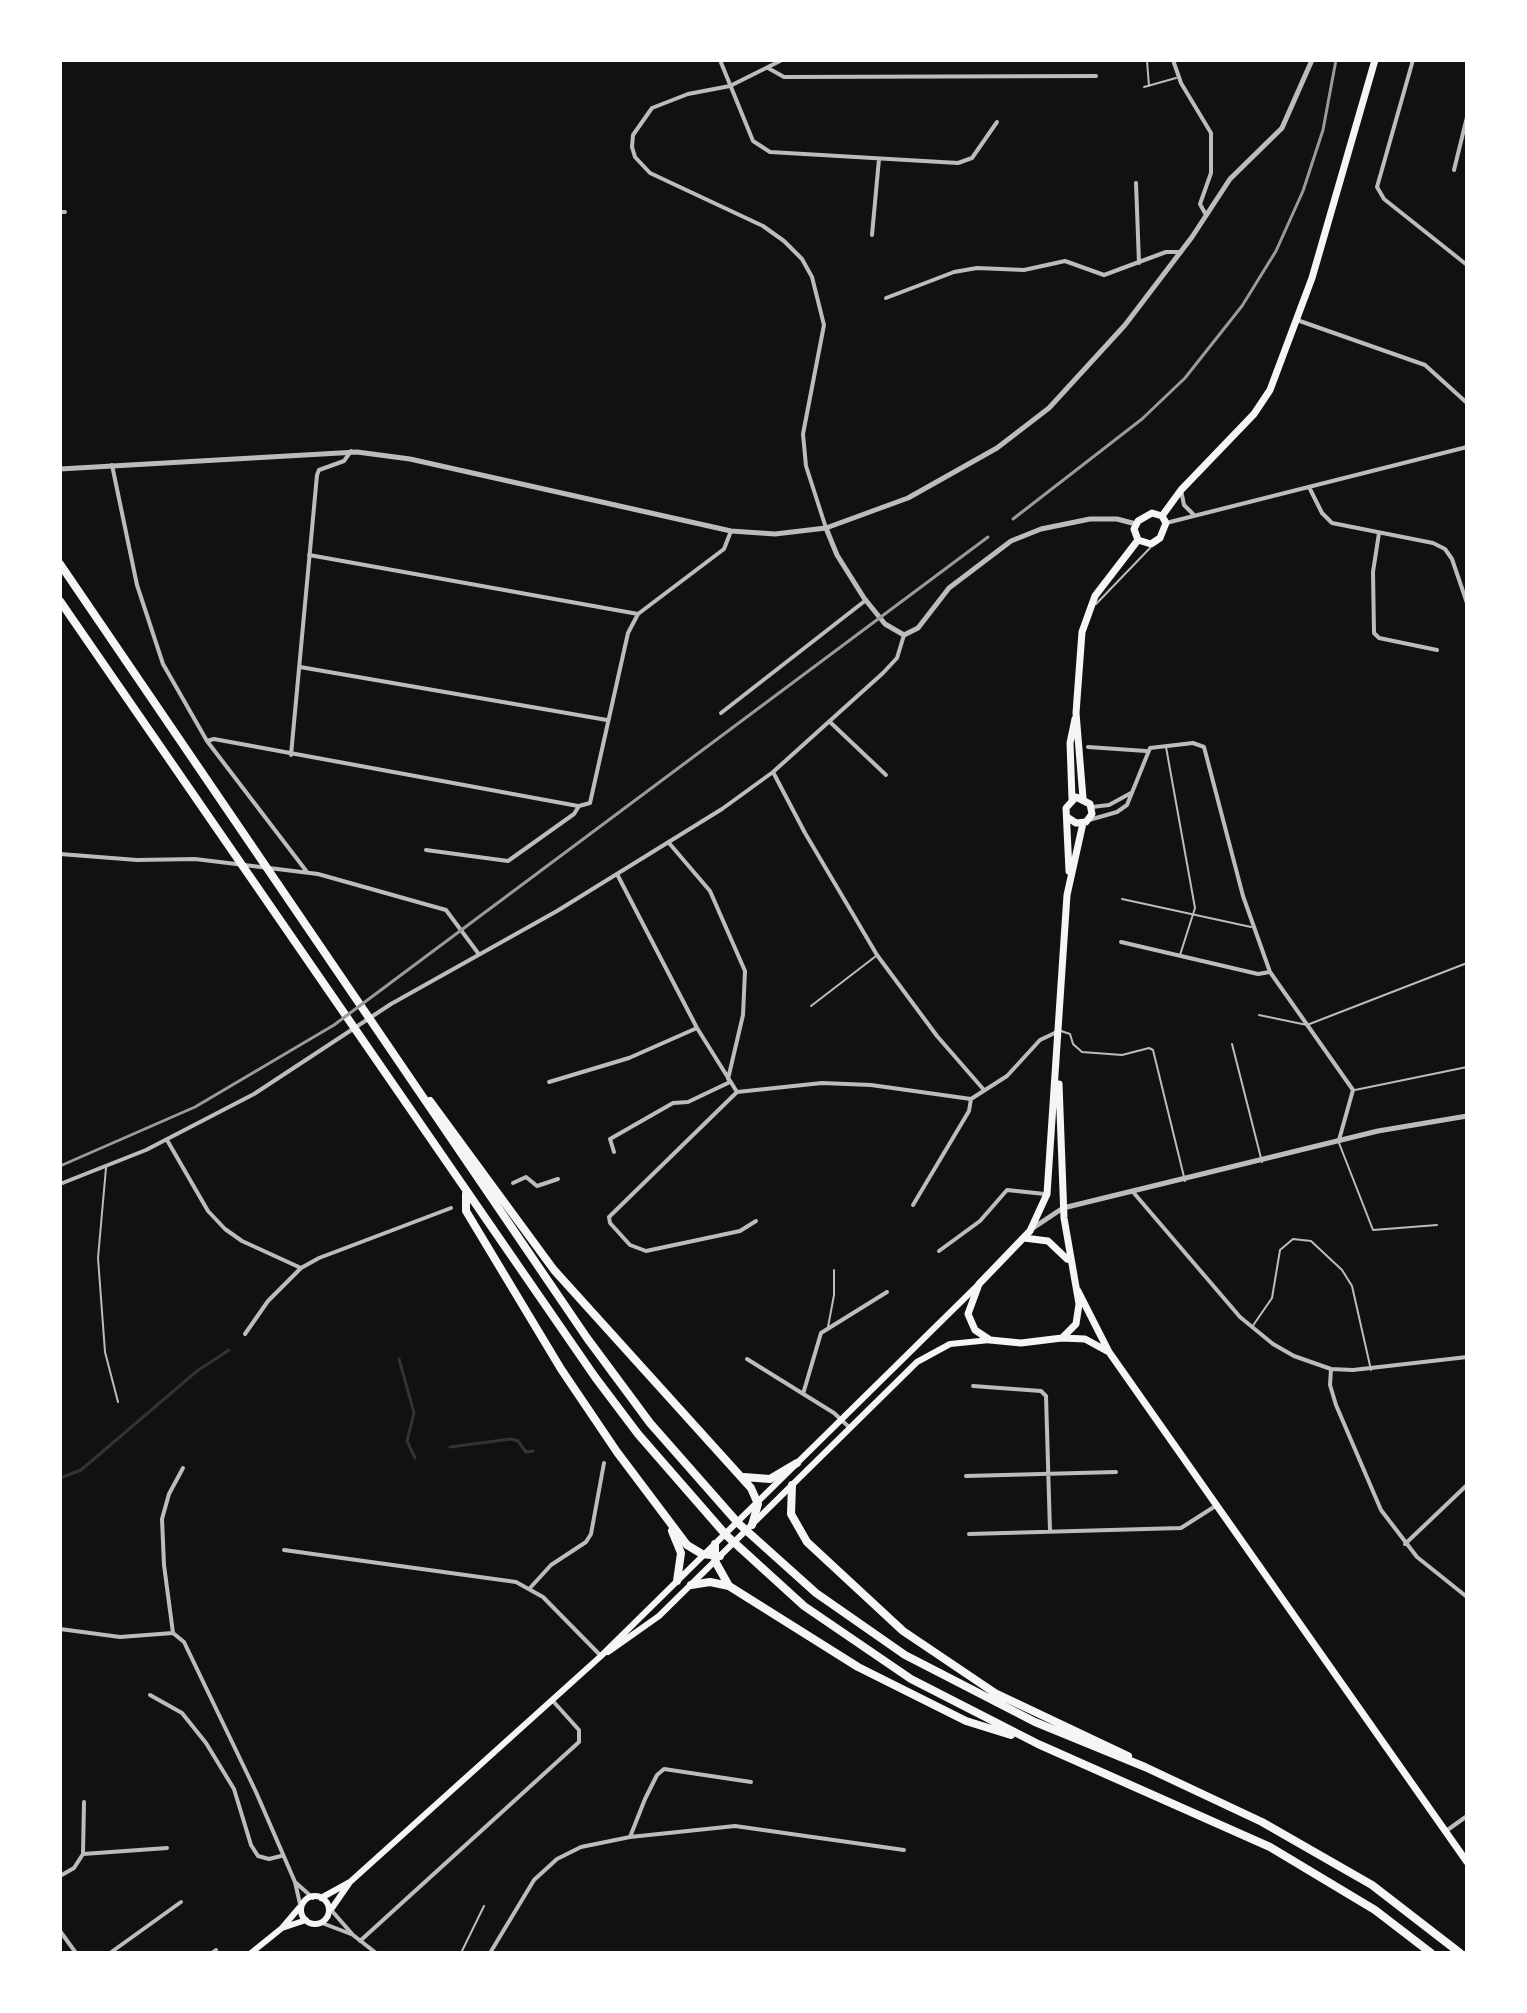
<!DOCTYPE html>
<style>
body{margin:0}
#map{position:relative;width:1527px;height:2013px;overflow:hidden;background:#111;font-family:"Alegreya Sans",sans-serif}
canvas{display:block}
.frame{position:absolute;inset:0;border:62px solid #fff;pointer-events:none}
</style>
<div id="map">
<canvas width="1527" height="2013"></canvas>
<div class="frame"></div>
</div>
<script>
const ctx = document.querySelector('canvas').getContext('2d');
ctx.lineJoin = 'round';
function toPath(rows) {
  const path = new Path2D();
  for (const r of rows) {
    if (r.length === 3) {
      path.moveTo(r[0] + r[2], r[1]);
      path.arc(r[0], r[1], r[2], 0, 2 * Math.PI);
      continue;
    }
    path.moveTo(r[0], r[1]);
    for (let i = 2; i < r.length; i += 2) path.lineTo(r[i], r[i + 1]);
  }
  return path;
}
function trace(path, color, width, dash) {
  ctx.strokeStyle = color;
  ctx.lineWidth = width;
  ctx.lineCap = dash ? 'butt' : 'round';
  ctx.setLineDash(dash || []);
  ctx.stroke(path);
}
trace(toPath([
 [399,1359,414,1413,407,1441,415,1458],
 [450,1447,511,1439,518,1441,526,1452,533,1451],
 [60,1478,81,1470,197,1371,229,1350]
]), '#333', 3);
trace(toPath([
 [1147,61,1149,86],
 [1144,87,1176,78],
 [1096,604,1150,548],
 [1166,747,1195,908,1180,955],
 [1122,899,1251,927],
 [811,1006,876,956],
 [1259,1015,1307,1025,1467,963],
 [1061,1031,1070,1034,1073,1044,1082,1052,1122,1055,1149,1048,1153,1050,1185,1181],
 [1232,1044,1262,1162],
 [1355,1090,1467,1067],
 [1339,1143,1373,1230,1437,1225],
 [106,1168,98,1258,105,1352,118,1402],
 [828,1327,834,1295,834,1270],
 [1252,1327,1272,1298,1280,1250,1293,1239,1311,1241,1342,1270,1352,1286,1371,1370],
 [461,1953,484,1906]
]), '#bcbcbc', 2);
trace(toPath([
 [720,60,753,141,770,152,958,163,972,158,997,122],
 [782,60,730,86,688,94,652,108,633,135,632,147,635,157,650,173,763,226,784,241,802,259,812,277,824,325,803,434,806,466,826,528],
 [1173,60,1181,83,1211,133,1211,173,1200,204,1206,215],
 [1413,60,1377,187,1384,199,1467,265],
 [768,68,784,77,1096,76],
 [1454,170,1467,117],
 [1136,183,1139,263],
 [60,212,65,212],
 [872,235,879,159],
 [886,298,954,272,977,268,1024,270,1065,261,1104,275,1166,252,1181,252],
 [1297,320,1425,365,1467,403],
 [112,465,137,585,163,664,207,741,307,872],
 [1310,489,1322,513,1332,523,1433,543,1445,549,1452,559,1467,603],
 [1181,490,1184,505,1194,515],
 [1166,523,1467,447],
 [1379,533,1373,572,1374,633,1379,638,1437,650],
 [309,555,638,614],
 [300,667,607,720],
 [721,713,866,600],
 [830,722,886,775],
 [207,741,214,739,578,806],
 [1088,747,1146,751],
 [291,755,317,475,319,470,344,461,351,451],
 [773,772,805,833,877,955,937,1036,984,1090],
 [1092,807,1109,805,1131,793],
 [1089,820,1117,812,1127,805,1150,748,1193,743,1204,747,1243,896,1270,972,1353,1090,1339,1140],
 [669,843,710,891,745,971,743,1015,728,1079],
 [426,850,508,861,574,814,579,806,590,803,628,633,638,614,724,549,731,531],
 [60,854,137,860,195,859,318,874,446,910,478,953],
 [617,874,697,1028,737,1092,822,1083,871,1085,971,1099,1007,1076,1040,1040,1059,1031],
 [1121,942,1258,974,1270,972],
 [549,1082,629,1058,697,1028],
 [737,1092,609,1217,610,1223,630,1245,646,1251,740,1231,756,1221],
 [167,1140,208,1211,225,1229,242,1241,301,1268],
 [614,1152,610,1139,673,1103,688,1102,730,1082],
 [513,1183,526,1177,537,1186,558,1179],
 [60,1184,146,1150,254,1094,391,1004,557,911,722,809,773,772,883,673,897,658,904,635],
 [1133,1192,1240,1317,1273,1344,1294,1356,1331,1369,1353,1370,1467,1357],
 [913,1205,969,1111,971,1099],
 [939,1251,980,1221,1007,1190,1045,1194],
 [245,1334,268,1301,301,1268,319,1258,451,1208],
 [747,1359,834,1413,850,1428],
 [1331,1369,1330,1385,1336,1405,1381,1510,1417,1557,1467,1597],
 [973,1386,1041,1391,1046,1396,1050,1531],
 [803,1394,821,1333,887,1292],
 [966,1476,1116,1472],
 [969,1534,1181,1528,1217,1505],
 [1405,1544,1467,1485],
 [284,1550,516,1582,543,1597,601,1656],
 [530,1588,551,1565,586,1542,591,1534,604,1463],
 [60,1629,120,1637,173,1633],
 [173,1633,184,1642,256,1792,295,1882,300,1904],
 [173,1633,164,1565,162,1519,169,1494,183,1468],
 [150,1695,182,1713,206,1743,234,1789,251,1845,258,1856,269,1859,281,1856],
 [1446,1831,1467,1816],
 [630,1837,645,1799,657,1775,664,1769,751,1782],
 [83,1854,167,1848],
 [60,1876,74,1868,83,1854,84,1802],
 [295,1882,313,1898],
 [332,1911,353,1935,376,1953],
 [322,1923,351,1934],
 [60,1931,76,1953],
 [360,1941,579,1742,579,1730,552,1700],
 [110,1953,181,1902],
 [212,1953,216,1950],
 [490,1953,534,1880,557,1859,581,1847,630,1837,735,1826,904,1850]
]), '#bcbcbc', 4);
trace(toPath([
 [60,469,357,452,410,459,731,531,775,534,826,528,908,498,997,448,1049,408,1125,325,1192,237,1230,179,1282,128,1312,60],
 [826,528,837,555,864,598,885,624,904,635,918,628,949,588,1011,541,1041,529,1090,519,1117,519,1136,524],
 [1033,1228,1063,1208,1378,1131,1467,1116]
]), '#bcbcbc', 5);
trace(toPath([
 [608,1652,659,1616,917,1362,950,1344,990,1340],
 [315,1910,14],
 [321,1898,350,1882],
 [332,1908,350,1882,601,1656,979,1284],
 [282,1928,306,1920],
 [251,1953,282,1928,299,1908]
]), '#f5f5f5', 6);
trace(toPath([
 [1162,516,1181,490,1254,414,1270,390,1312,278,1375,60],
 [1138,540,1151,544,1160,538,1166,523,1162,516],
 [1138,540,1134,529,1138,521,1152,513,1162,516],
 [1083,798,1076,713,1082,632,1095,596,1138,540],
 [1072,799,1070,743,1075,719],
 [1067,817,1076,823,1086,822,1092,814,1090,804,1076,797,1066,808,1069,871],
 [1083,823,1067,895,1047,1194,1030,1231,979,1284,968,1314,975,1330,990,1340,1021,1343,1062,1338,1085,1339,1107,1351],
 [1059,1084,1064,1218,1079,1304,1076,1324,1062,1338],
 [1024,1238,1048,1241,1067,1259],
 [1078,1291,1109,1352,1467,1862]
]), '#f5f5f5', 7);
trace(toPath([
 [60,564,587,1338,650,1423,738,1523,816,1593,905,1655,1035,1722,1145,1767,1262,1822,1372,1885,1460,1953],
 [60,601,595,1377,638,1434,726,1535,804,1606,911,1679,1038,1744,1270,1847,1375,1910,1431,1953],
 [430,1101,554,1270,751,1488,758,1504,752,1525],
 [466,1194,466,1211,561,1369,617,1452,687,1545,702,1554,720,1556],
 [744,1477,770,1479,797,1463],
 [792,1485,791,1514,807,1542,903,1631,995,1693,1128,1756],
 [672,1531,681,1553,677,1581],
 [715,1544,715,1561,729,1586],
 [691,1585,710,1582,729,1586,858,1667,966,1721,1011,1735]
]), '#f5f5f5', 8);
trace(toPath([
 [1013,519,1142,419,1185,378,1242,306,1276,251,1303,191,1323,130,1336,60],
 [60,1166,195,1107,334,1025,988,537]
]), '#9a9a9a', 3);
</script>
